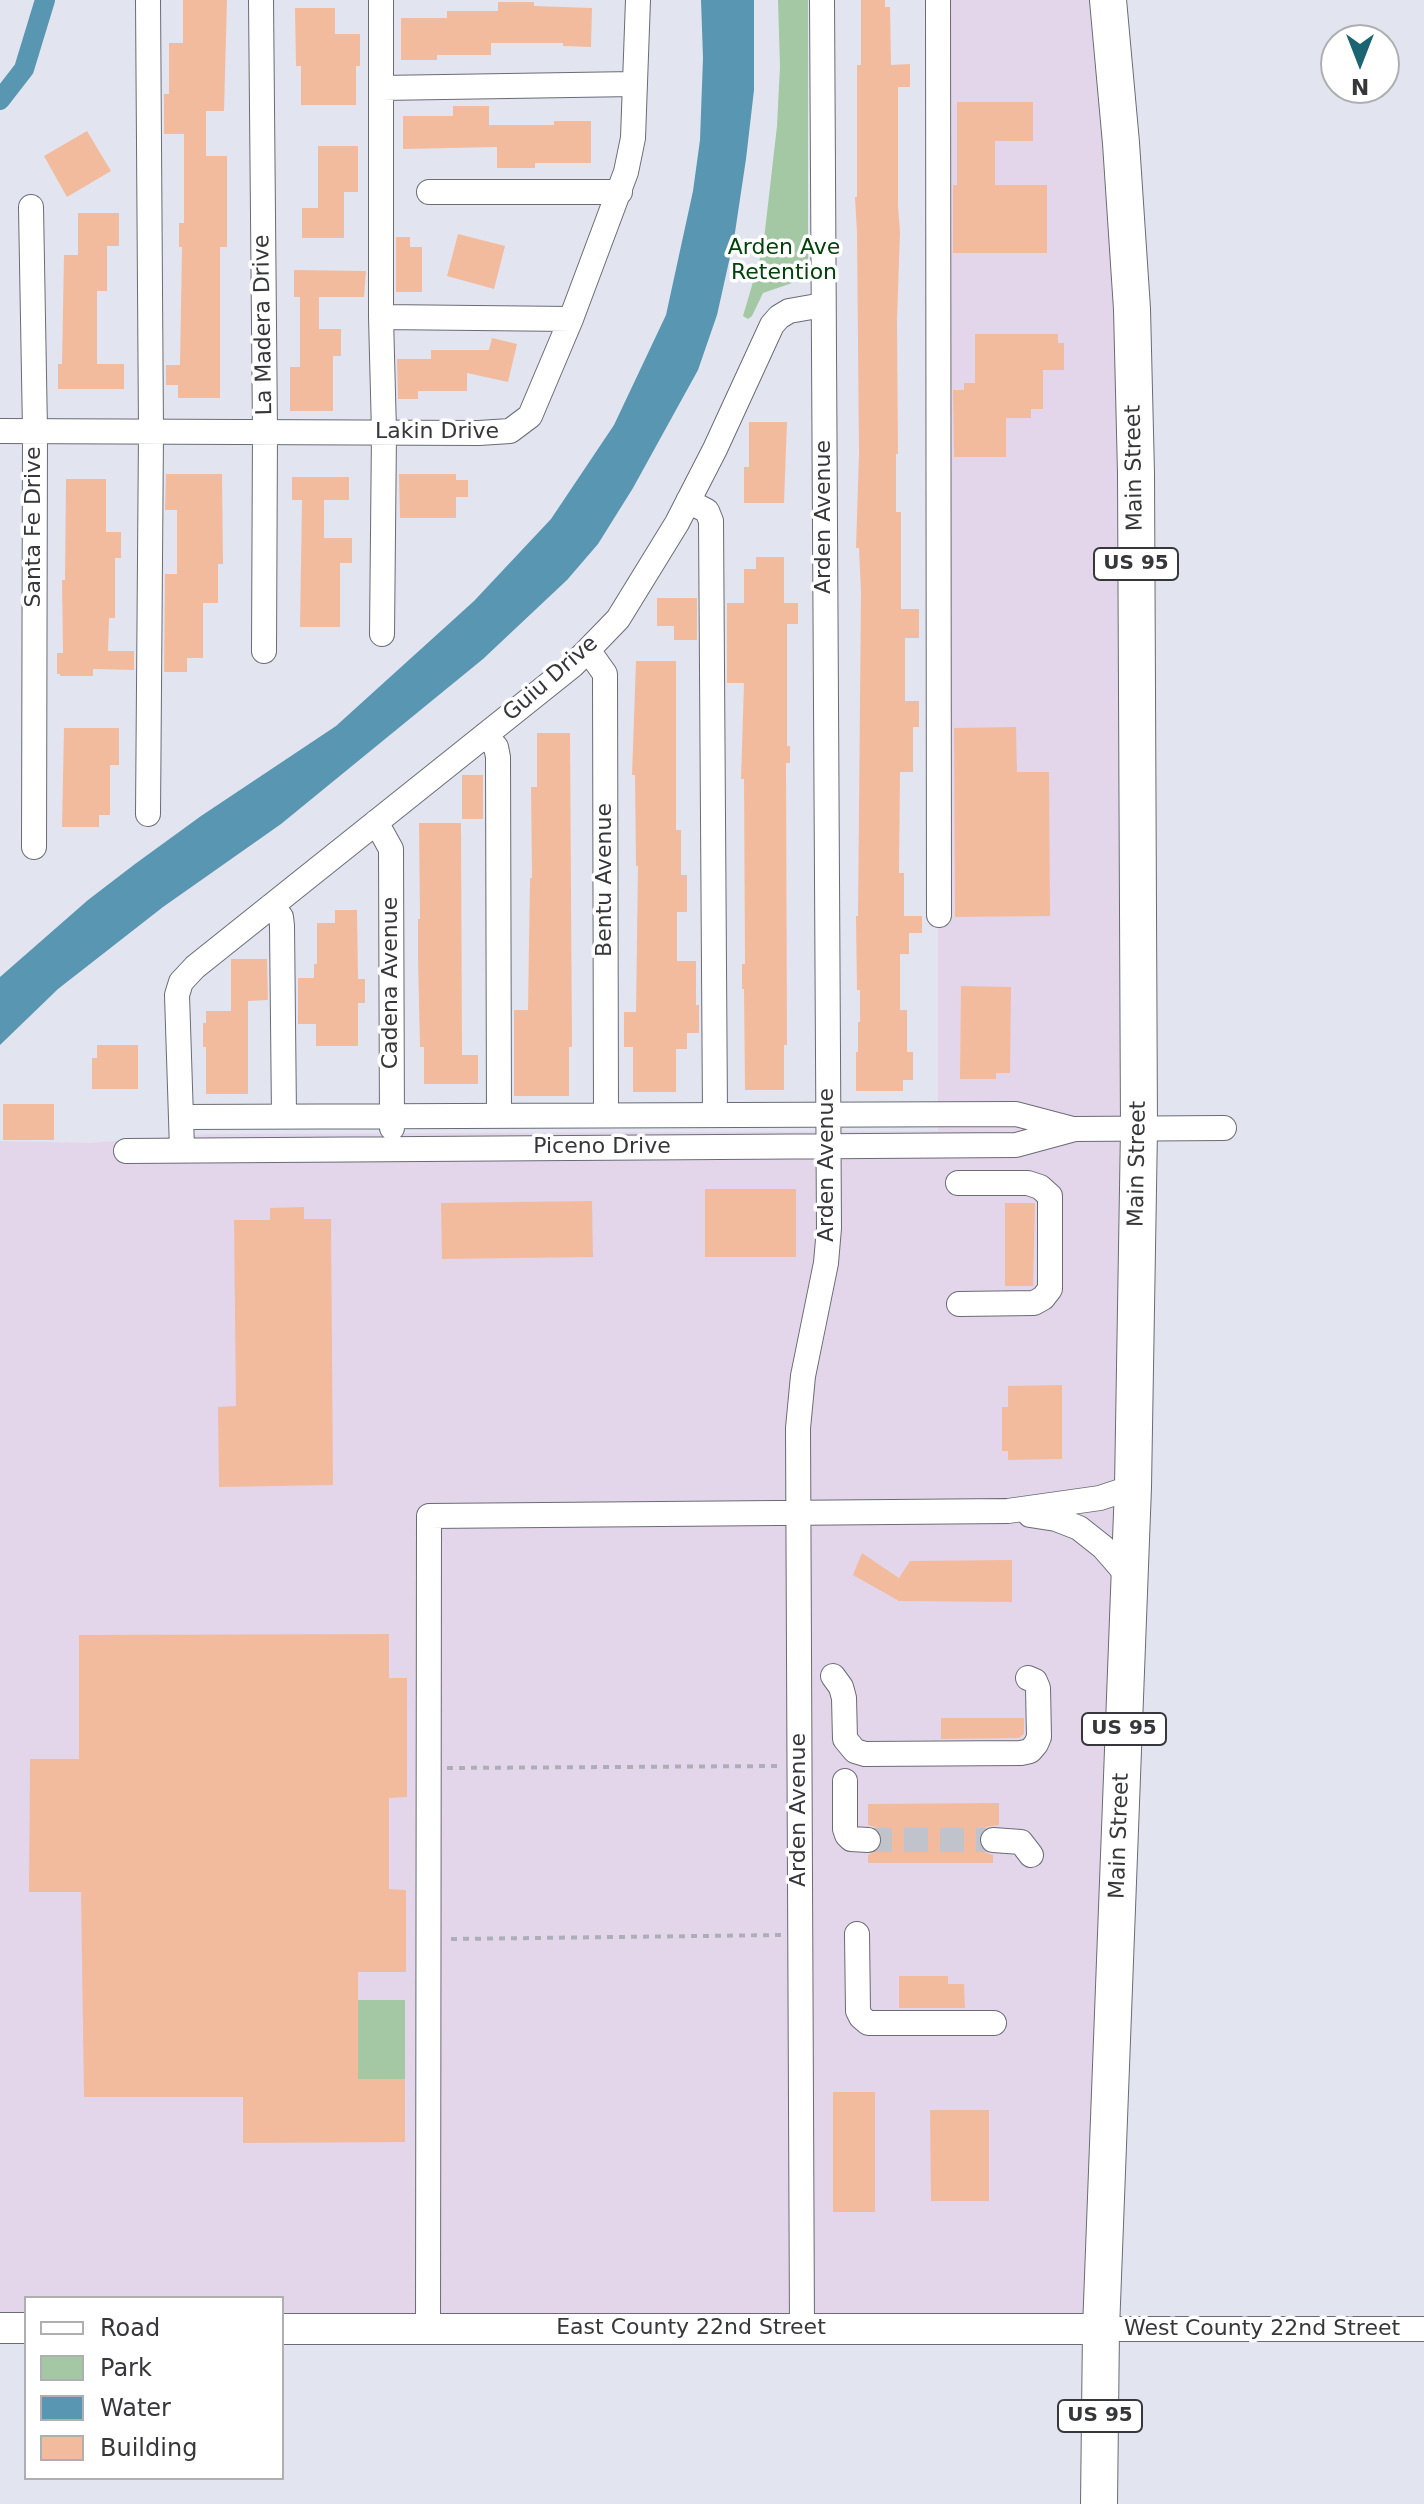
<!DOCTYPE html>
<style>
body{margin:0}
#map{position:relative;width:1424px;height:2504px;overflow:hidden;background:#e2e5f0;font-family:"DejaVu Sans",sans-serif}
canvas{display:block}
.legend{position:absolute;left:24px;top:2296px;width:260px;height:184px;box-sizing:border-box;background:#fff;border:2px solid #afafb1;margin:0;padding:10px 14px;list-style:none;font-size:24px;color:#36373b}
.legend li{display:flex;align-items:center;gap:16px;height:40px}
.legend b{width:40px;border:2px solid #afafb1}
.north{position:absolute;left:1320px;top:24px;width:80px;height:80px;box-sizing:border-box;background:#fff;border:2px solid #afafb1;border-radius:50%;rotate:180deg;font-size:22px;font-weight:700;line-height:32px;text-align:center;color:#36373b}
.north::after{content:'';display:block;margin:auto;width:28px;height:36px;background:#1a6571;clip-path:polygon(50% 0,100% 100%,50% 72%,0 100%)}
</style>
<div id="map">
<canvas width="1424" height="2504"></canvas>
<ul class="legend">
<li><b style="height:10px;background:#fff"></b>Road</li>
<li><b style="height:22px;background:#a4c8a3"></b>Park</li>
<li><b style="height:22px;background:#5996b1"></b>Water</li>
<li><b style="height:22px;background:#f2bb9e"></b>Building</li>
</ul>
<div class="north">N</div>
</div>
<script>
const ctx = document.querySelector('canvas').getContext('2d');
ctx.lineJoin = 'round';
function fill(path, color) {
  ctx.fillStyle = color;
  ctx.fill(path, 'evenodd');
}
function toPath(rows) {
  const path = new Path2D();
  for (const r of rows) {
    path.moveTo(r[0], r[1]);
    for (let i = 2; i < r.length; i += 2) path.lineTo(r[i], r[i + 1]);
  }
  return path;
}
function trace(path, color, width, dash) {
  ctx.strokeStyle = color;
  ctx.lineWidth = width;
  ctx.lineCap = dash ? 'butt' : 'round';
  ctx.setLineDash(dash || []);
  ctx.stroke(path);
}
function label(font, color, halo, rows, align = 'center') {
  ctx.font = font + ' "DejaVu Sans",sans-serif';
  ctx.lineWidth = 7;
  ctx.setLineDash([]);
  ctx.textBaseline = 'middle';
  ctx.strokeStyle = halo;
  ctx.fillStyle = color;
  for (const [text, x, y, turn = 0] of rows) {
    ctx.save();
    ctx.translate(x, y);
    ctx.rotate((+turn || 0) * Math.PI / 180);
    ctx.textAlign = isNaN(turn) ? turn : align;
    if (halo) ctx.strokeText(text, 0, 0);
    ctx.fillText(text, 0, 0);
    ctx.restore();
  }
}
fill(toPath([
 [938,0,1108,0,1136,473,1101,2329,282,2329,282,2298,26,2298,26,2328,0,2328,0,1141,89,1143,207,1134,938,1131]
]), '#e3d6ea');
fill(toPath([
 [778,0,808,0,808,263,803,274,795,282,763,293,752,316,748,319,743,316,763,248,777,126,780,66],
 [358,2000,405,2000,405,2079,358,2079]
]), '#a4c8a3');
fill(toPath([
 [701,0,754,0,754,90,746,159,734,239,717,315,698,370,633,488,598,544,567,580,483,659,281,824,163,907,58,989,0,1045,0,977,88,900,135,864,201,816,336,726,474,601,551,519,614,425,666,315,693,191,700,140,703,58]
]), '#5996b1');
trace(toPath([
 [0,100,24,69,45,0]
]), '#5996b1', 20);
fill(toPath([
 [183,0,227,0,224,111,206,111,206,156,227,156,227,247,220,247,220,398,178,398,178,385,166,385,166,365,180,365,182,247,179,247,179,223,184,223,184,134,164,134,164,94,169,94,169,43,183,43],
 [861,0,885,0,885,7,890,7,891,65,910,64,910,87,898,87,898,205,900,232,897,321,898,454,896,454,896,512,901,512,901,609,919,609,919,638,905,638,905,701,919,701,919,727,913,727,913,772,900,772,899,873,904,873,904,916,922,916,922,933,909,933,909,954,900,954,900,1010,907,1010,907,1052,913,1052,913,1080,903,1080,903,1091,856,1091,856,1052,858,1052,858,1022,860,1022,860,990,857,990,856,916,858,916,861,592,859,548,856,548,859,454,857,233,855,197,857,197,857,65,861,65],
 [498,2,534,2,534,6,592,8,591,47,563,46,563,43,491,43,491,55,437,55,437,60,401,60,401,18,447,18,447,11,498,11],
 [295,8,335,8,335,34,360,34,360,66,356,66,356,105,301,105,301,66,296,66],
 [957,102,1033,102,1033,141,995,141,995,185,1047,185,1047,253,953,253,953,185,957,185],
 [453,106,489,106,489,125,554,125,554,121,591,121,591,163,535,163,535,168,497,168,497,147,403,149,403,116,453,116],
 [87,131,111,171,67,197,44,156],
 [318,146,358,146,358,192,344,192,344,238,302,238,302,208,318,208],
 [78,213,119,213,119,246,107,246,107,291,97,291,97,364,124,364,124,389,58,389,58,364,62,364,64,255,78,255],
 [458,234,505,246,494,289,447,276],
 [396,237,410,237,410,247,422,247,422,292,396,292],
 [294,270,366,271,364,297,319,297,319,329,341,329,341,356,333,356,333,411,290,411,290,367,300,367,300,297,294,297],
 [975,334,1058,334,1058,343,1064,343,1064,370,1043,370,1043,409,1031,409,1031,418,1006,418,1006,457,954,457,953,390,964,390,964,383,975,383],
 [492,338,517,344,508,382,467,373,467,391,418,391,418,399,398,399,397,359,431,359,431,350,489,350],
 [749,422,787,422,784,503,744,503,744,467,749,467],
 [166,474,222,474,223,564,218,564,218,603,203,603,203,658,187,658,187,672,164,672,165,574,177,574,177,510,165,510],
 [399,474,456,474,456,480,468,480,468,497,456,497,456,518,400,518],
 [292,477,349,477,349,500,324,500,324,538,352,538,352,563,340,563,340,627,300,627,302,500,292,500],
 [66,479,106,479,106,532,121,532,121,558,115,558,115,618,109,618,108,651,134,651,134,670,93,669,93,676,60,676,60,674,57,674,57,653,63,653,62,580,65,580],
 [756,557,784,557,784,603,798,603,798,624,787,624,787,746,790,746,790,763,786,763,787,1045,784,1045,784,1090,745,1090,744,989,742,989,742,964,745,964,744,779,741,779,744,683,727,683,727,603,744,603,744,569,756,569],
 [657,598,697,598,697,640,674,640,674,626,657,626],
 [636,661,676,661,676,830,681,830,681,875,687,875,687,912,677,912,677,961,696,961,696,1005,699,1005,699,1033,687,1033,687,1049,676,1049,676,1092,633,1092,633,1047,624,1047,624,1012,636,1012,638,866,636,866,635,775,632,775],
 [1016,727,1017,772,1049,772,1050,916,955,917,954,728],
 [64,728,119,728,119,765,110,765,110,815,99,815,99,827,62,827],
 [537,733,570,733,572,1047,569,1047,569,1096,514,1096,514,1010,528,1010,530,878,532,878,531,787,537,787],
 [462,775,483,775,483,819,462,819],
 [419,823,461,823,462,1055,478,1055,478,1084,424,1084,424,1047,420,1047,418,958,418,919,420,919],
 [335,910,357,910,358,979,365,979,365,1003,358,1003,358,1046,316,1046,316,1024,298,1024,298,978,314,978,314,964,317,964,317,923,335,923],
 [231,959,267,959,268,1000,248,1001,248,1094,206,1094,206,1047,203,1047,203,1023,206,1023,206,1011,231,1011],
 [961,986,1011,987,1010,1073,996,1073,996,1079,960,1079],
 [97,1045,138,1045,138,1089,92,1089,92,1058,97,1058],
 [3,1104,54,1104,54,1140,3,1140],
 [705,1189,796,1189,796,1257,705,1257],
 [592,1201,593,1257,442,1259,441,1203],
 [1005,1203,1035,1203,1033,1286,1005,1286],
 [304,1207,304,1219,331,1219,333,1485,219,1487,218,1407,236,1406,234,1220,270,1220,270,1208],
 [1062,1385,1062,1459,1008,1460,1008,1451,1002,1451,1002,1407,1008,1407,1008,1386],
 [862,1553,899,1578,910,1561,1012,1560,1012,1602,899,1601,853,1575],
 [389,1634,389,1678,407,1678,407,1797,389,1798,389,1889,406,1890,406,1972,358,1972,358,2079,405,2079,405,2142,243,2143,243,2097,84,2097,81,1892,29,1892,30,1759,79,1759,79,1635],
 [941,1718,1024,1718,1024,1734,1019,1738,941,1739],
 [999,1803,999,1825,986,1827,978,1838,979,1846,984,1852,993,1855,993,1863,868,1863,868,1855,880,1849,883,1840,877,1828,868,1825,868,1804],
 [899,1976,948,1976,948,1984,964,1984,965,2008,899,2008],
 [833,2092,875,2092,875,2212,833,2212],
 [930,2110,989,2110,989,2201,931,2201]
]), '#f2bb9e');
trace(toPath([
 [868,1840,993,1840]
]), '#c0c2cc', 24, [24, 12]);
const minor = toPath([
 [148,0,151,432,148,814],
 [261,0,265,431,264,651],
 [381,0,381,317,384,432,382,634],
 [938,0,939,915],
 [381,88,634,84],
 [429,192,620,192],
 [31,207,35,431,34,847],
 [381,317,571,319],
 [0,431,479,433,510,431,530,416,571,319,626,172,633,138,638,0],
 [688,501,707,511,711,521,715,1115],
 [588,650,605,674,606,1115],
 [485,735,496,747,498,757,499,1115],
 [376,822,391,849,392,1128],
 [271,906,281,917,282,926,284,1116],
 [181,1117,1016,1114,1073,1129],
 [182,1149,177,995,181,982,195,967,573,665,588,650,618,619,677,523,715,449,772,325,779,317,789,311,823,305],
 [126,1151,1016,1145,1075,1129,1224,1128],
 [958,1183,1028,1183,1040,1187,1050,1196,1050,1289,1043,1298,1034,1303,959,1304],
 [1030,1515,1056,1519,1079,1528,1103,1547,1130,1578],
 [833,1676,841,1687,844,1698,845,1739,855,1751,865,1754,1021,1753,1030,1751,1036,1744,1039,1737,1038,1688,1035,1681,1028,1678],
 [845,1781,845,1829,847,1835,851,1839,868,1840],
 [993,1840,1021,1842,1031,1855],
 [857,1934,858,2011,861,2017,868,2023,994,2023],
 [802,2328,798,1428,803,1376,826,1263,829,1228,822,0],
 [428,2329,429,1516,1008,1511,1100,1498,1133,1487],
 [1101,2329,1424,2329]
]);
const major = toPath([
 [0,2328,26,2328],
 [282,2329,1101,2329]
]);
const highway = toPath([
 [1099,2504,1101,2329,1133,1487,1139,1129,1136,473,1132,309,1121,143,1108,0]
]);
trace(minor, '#696c76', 26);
trace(major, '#696c76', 32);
trace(highway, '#696c76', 38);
trace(toPath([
 [447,1768,778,1766],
 [451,1939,782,1935]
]), '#acafb7', 4, [6, 6]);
trace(minor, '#fff', 24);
trace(major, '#fff', 30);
trace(highway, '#fff', 36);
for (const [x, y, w] of [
 [1136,564,84],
 [1124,1729,84],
 [1100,2416,84]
]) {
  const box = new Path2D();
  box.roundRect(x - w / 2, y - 16, w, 32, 6);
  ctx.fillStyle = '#fff';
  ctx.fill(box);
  trace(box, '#36373b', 2);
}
label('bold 20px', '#36373b', null, [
 ["US 95",1136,564],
 ["US 95",1124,1729],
 ["US 95",1100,2416]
]);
label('22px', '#02430b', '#fff', [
 ["Arden Ave",784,248],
 ["Retention",784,273]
]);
label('22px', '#36373b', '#fff', [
 ["La Madera Drive",264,325,-91],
 ["Lakin Drive",437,432],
 ["Main Street",1135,468,-91],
 ["Arden Avenue",824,517,-90],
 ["Santa Fe Drive",34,527,-90],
 ["Guiu Drive",551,679,-41],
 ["Bentu Avenue",605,880,-90],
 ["Cadena Avenue",391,983,-90],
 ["Piceno Drive",602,1147],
 ["Main Street",1138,1164,-89],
 ["Arden Avenue",827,1165,-90],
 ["Arden Avenue",799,1810,-90],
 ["Main Street",1120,1836,-88],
 ["East County 22nd Street",691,2328],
 ["West County 22nd Street",1262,2329]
]);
</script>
